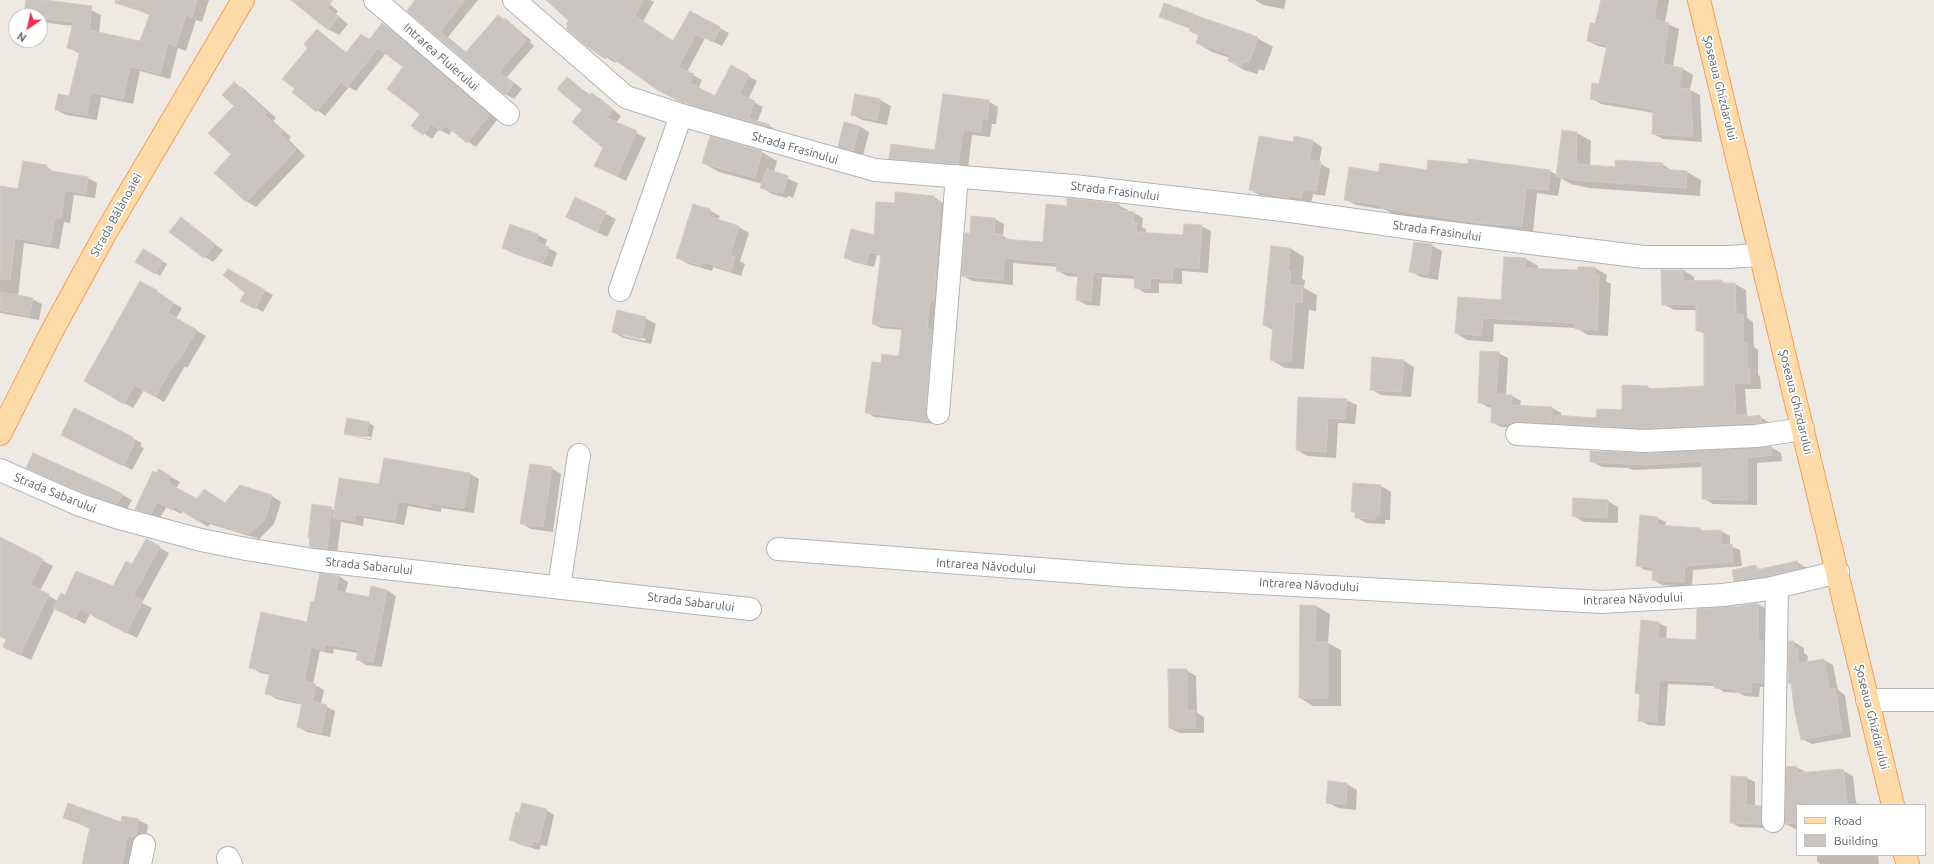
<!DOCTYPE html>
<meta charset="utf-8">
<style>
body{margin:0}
#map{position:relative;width:1934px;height:864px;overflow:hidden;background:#efe9e4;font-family:Ubuntu,sans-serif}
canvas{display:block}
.legend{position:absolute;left:1796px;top:804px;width:130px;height:52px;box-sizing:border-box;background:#fff;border:1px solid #bec0c1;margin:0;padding:5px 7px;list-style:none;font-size:12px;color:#5c6265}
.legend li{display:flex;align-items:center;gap:8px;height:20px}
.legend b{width:20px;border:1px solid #bec0c1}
.north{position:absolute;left:8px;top:8px;width:40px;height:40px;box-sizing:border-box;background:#fff;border:1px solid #bec0c1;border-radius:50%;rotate:214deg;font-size:11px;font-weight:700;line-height:16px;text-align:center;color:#5c6265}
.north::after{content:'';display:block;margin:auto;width:14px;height:18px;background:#eb2e51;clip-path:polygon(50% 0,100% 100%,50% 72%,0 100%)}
</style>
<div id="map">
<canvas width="1934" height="864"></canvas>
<ul class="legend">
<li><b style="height:5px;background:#ffdaa9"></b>Road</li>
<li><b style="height:11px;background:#cac4c1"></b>Building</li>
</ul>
<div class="north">N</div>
</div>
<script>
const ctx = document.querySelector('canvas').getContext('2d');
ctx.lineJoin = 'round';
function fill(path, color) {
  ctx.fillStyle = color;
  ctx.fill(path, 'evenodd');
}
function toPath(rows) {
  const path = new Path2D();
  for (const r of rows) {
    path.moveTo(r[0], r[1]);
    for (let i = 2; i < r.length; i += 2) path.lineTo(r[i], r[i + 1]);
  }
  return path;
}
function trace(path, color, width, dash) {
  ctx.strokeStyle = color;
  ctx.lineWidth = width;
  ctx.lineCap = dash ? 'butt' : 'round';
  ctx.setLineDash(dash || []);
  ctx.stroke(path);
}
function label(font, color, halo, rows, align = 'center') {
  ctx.font = font + ' Ubuntu,sans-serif';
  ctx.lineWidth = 3.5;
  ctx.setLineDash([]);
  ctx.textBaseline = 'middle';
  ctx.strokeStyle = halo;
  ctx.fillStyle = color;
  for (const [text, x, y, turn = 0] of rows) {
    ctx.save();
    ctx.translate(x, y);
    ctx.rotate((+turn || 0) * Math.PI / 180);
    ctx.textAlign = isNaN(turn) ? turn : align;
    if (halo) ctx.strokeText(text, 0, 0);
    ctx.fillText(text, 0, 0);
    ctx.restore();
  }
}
fill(toPath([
 [27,0,38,0,91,10,101,15,99,33,141,42,151,16,134,8,137,0,209,0,202,22,196,20,186,51,178,48,170,79,140,71,133,104,101,97,97,120,66,115,56,110,70,98,80,54,69,48,73,26,40,22,40,16,27,16],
 [292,0,324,0,338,11,336,14,348,24,339,35,328,29],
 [416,0,478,0,448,37,467,53,512,26,531,40,530,42,534,46,507,77,522,89,514,99,505,94,408,10],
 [547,0,650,0,654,2,643,22,674,42,690,12,720,28,729,33,722,46,705,38,687,72,702,80,698,89,716,98,731,67,757,81,748,99,763,107,757,122,770,126,778,131,695,108,617,60,615,63,582,41,570,21],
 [1255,0,1286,0,1284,9,1263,5],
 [1602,0,1669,0,1665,23,1679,29,1673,67,1683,69,1693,75,1690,90,1700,95,1702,142,1663,139,1653,134,1654,113,1601,104,1591,98,1600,85,1607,48,1598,46,1588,41,1596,25],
 [1164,4,1257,38,1273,47,1264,71,1259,69,1257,74,1244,70,1229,61,1230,58,1212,52,1197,43,1199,36,1191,31,1191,29,1160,16],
 [382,24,391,29,497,120,476,147,452,130,449,135,439,129,432,139,413,126,421,114,405,67,386,53,356,91,349,87,325,116,294,92,317,30,347,53,362,35,370,39],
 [567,79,591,95,592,94,601,99,621,116,616,123,646,138,626,181,605,171,604,147],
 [234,83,244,89,276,118,273,121,291,137,289,140,305,156,256,207,246,201,232,154,235,106],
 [880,100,891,106,887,125,862,120,852,114],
 [988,101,998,107,996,124,992,124,990,137,972,135,968,168,900,163,890,158,936,151],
 [859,126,869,132,863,156,850,152,839,146],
 [1577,133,1591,141,1590,166,1616,168,1662,164,1673,171,1687,172,1701,180,1700,196,1589,188,1571,184,1561,178,1558,196,1537,193,1533,232,1490,229,1393,214,1386,210,1356,205,1345,199,1380,173,1428,171,1469,165,1469,160,1550,171,1557,175],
 [710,137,762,152,777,161,774,173,798,183,793,198,788,196,787,198,772,194,762,188,763,184,719,172,703,163],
 [1295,137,1313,141,1322,147,1319,163,1330,169,1325,196,1313,194,1311,203,1298,200,1298,203,1260,195,1250,190,1294,144],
 [46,166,55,173,88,178,97,183,95,198,74,195,70,223,64,222,59,249,24,243,18,296,32,299,42,304,39,320,0,313,0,187,19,190],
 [934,197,949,207,933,417,935,424,874,417,866,412,882,364,900,357,902,330,881,328,873,324,882,256,877,255,874,267,853,262,845,258,875,237,896,204],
 [576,199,616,219,607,237,567,217],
 [1118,205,1128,210,1128,212,1134,213,1143,218,1142,227,1146,229,1146,234,1184,236,1201,226,1211,231,1208,273,1182,271,1182,284,1159,283,1159,293,1145,293,1135,287,1136,279,1102,277,1100,306,1087,305,1077,300,1079,277,1067,276,1058,271,1058,267,1013,263,1013,285,972,281,963,276,971,234,995,219,1004,224,1003,236,1012,241,1044,243,1068,207],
 [709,210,720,216,718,220,739,227,749,233,740,261,745,264,741,276,713,267,712,271,688,264,678,258],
 [181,219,223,250,213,262,205,257],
 [511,225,538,235,547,240,545,246,557,253,552,267,512,253,503,248],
 [1431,245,1442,251,1438,280,1421,277,1410,271],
 [1272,247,1290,248,1304,257,1302,279,1305,280,1304,288,1317,295,1316,311,1309,310,1304,369,1285,368,1271,360,1273,330,1264,325],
 [144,250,167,264,160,276,137,262],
 [1526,259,1538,266,1537,269,1579,271,1595,268,1607,275,1606,281,1611,284,1608,336,1588,335,1576,328,1494,324,1493,342,1467,340,1456,333,1502,302],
 [228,270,273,295,263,312,242,300,247,293],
 [1683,270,1694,277,1694,282,1721,281,1727,284,1735,284,1746,290,1747,318,1753,322,1754,347,1758,350,1758,375,1760,376,1761,389,1745,389,1747,415,1750,417,1760,417,1771,423,1771,429,1656,434,1561,428,1501,427,1492,422,1492,408,1488,407,1479,402,1498,353,1508,358,1506,395,1512,396,1521,401,1520,406,1552,408,1561,413,1561,416,1597,419,1623,411,1623,386,1648,387,1653,390,1705,387,1705,334,1697,330,1697,310,1674,310,1663,304],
 [156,291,165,296,164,298,182,308,176,319,206,336,187,368,185,366,164,402,144,390,133,408,85,381],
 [645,318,656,324,651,344,623,338,613,332],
 [623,334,646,339,645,341,623,336],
 [1404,361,1414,367,1411,397,1381,395,1371,389],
 [1299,398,1346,400,1357,405,1355,424,1338,423,1336,458,1307,456,1297,450],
 [74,409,142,443,140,446,144,448,132,470,71,439],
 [348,419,369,423,374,426,371,440,350,436,371,439,371,437,349,433,349,435,345,433],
 [1771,447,1781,453,1782,461,1757,463,1757,505,1713,504,1703,498,1703,467,1633,470,1628,468,1602,467,1591,461,1645,454],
 [33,455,123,495,132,500,127,509,95,498,37,473,28,467],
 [551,468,561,474,553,532,531,529,521,523],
 [159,470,180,482,176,489,197,501,226,504,272,496,281,502,274,524,259,539,210,524,208,527,183,511,181,514,167,506,160,518,145,514,136,509],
 [470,474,479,479,474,513,441,508,441,512,408,506,404,525,364,518,363,526,341,522,337,554,320,552,310,546,311,539,309,538,313,506,335,510,380,486],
 [1381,486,1391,492,1390,520,1385,520,1385,524,1366,523,1356,517,1356,513,1352,511],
 [1608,501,1618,507,1618,523,1584,522,1573,516],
 [1657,518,1666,522,1665,527,1700,529,1704,532,1721,531,1730,536,1730,546,1740,550,1742,566,1693,570,1692,587,1662,585,1653,580,1654,571,1645,570,1637,565],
 [0,538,53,566,40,591,58,601,65,596,113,587,132,565,146,540,169,553,142,603,152,608,137,638,90,614,85,624,55,608,31,660,14,652,7,640,0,636],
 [1797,562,1807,568,1809,574,1745,586,1735,580,1755,566,1761,570],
 [339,576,348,582,345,594,369,598,387,590,396,596,382,667,366,665,357,659,358,653,334,649,333,654,320,651,313,684,324,690,321,704,335,711,330,737,307,732,298,727,303,705,276,699,267,693,270,675,260,673,251,667,308,623,315,603],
 [1758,604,1767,609,1771,687,1760,687,1759,697,1745,696,1739,693,1724,692,1715,686,1668,684,1665,726,1648,725,1639,720,1641,695,1636,693,1659,623,1667,627,1666,640,1697,641,1739,607],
 [1301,606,1316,606,1330,614,1328,643,1341,650,1341,706,1313,706,1300,698],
 [1790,642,1794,642,1804,648,1804,653,1808,656,1807,663,1824,660,1833,665,1838,690,1845,695,1851,737,1812,744,1802,739,1793,685,1789,682],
 [1186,670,1196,676,1197,713,1204,717,1204,733,1179,733,1170,728],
 [1796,767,1808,773,1842,770,1853,776,1856,803,1865,805,1797,805,1797,830,1786,824,1787,768],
 [1747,778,1755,782,1755,807,1760,807,1769,812,1769,828,1739,827,1731,822],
 [1329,782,1347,784,1357,790,1356,810,1338,808,1327,802],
 [546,810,554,815,547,846,541,845,539,850,518,844,510,839,520,814],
 [64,817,122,824,138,820,148,825,145,841,132,864,78,864,83,864,90,829],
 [1817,855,1878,855,1879,864,1820,864,1817,861]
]), '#0003');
const building = toPath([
 [26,0,46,0,92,6,89,30,140,41,150,14,115,3,116,0,197,0,192,17,186,15,176,46,168,43,160,74,130,66,123,99,91,92,87,115,55,110,58,94,69,96,80,51,67,48,73,22,40,18,40,16,24,16,26,0],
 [291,0,333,0,327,8,338,17,328,30,291,0],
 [415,0,465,0,440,32,465,53,498,15,504,20,505,18,523,34,522,36,526,40,499,72,514,83,505,95,407,11,415,0],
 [546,0,643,0,635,16,673,41,690,11,720,27,713,42,696,34,678,67,694,74,690,83,715,96,731,65,749,75,739,94,755,101,748,118,770,125,769,127,681,102,656,89,608,55,605,59,581,42,566,28,568,26,566,24,569,21,546,0],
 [1601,0,1657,0,1654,19,1669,23,1663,64,1683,68,1679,88,1690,89,1693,137,1652,134,1653,109,1590,99,1592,83,1599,84,1607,45,1587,41,1590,23,1595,24,1601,0],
 [1164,3,1194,14,1189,28,1159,17,1164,3],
 [1195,15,1258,37,1249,63,1244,61,1242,66,1228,61,1230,55,1196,43,1199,35,1189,31,1195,15],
 [382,23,489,115,467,143,445,125,440,131,431,124,423,135,411,126,420,114,387,89,403,67,378,48,347,87,341,82,316,112,292,92,295,89,282,79,308,48,304,44,317,29,346,53,361,34,369,40,382,23],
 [567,77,589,95,592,93,613,110,607,118,637,131,617,176,594,166,603,148,572,122,582,110,557,89,567,77],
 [234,82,267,112,264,115,283,131,280,134,296,150,246,202,214,173,231,154,208,133,234,106,222,95,234,82],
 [855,94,881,99,877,120,851,115,855,94],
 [943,94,989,100,987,120,982,119,981,132,963,130,958,164,889,159,891,144,935,150,943,94],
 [844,122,859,126,853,151,838,147,844,122],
 [1562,130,1577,132,1576,164,1615,167,1615,160,1663,163,1662,169,1687,171,1686,188,1574,180,1556,176,1562,130],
 [710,136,762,151,755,178,702,163,710,136],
 [1259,136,1293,142,1294,136,1313,140,1309,160,1321,162,1316,191,1303,189,1301,198,1289,196,1289,198,1249,190,1259,136],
 [1468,159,1550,170,1548,190,1526,188,1522,226,1478,223,1381,208,1381,205,1344,200,1349,167,1379,172,1380,163,1427,170,1428,160,1468,164,1468,159],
 [23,161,47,165,46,170,88,177,86,194,65,190,61,218,55,218,50,245,15,238,10,280,0,279,0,186,18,189,23,161],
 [767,169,788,176,783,193,777,191,777,193,760,188,767,169],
 [895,192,934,196,934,201,941,201,934,300,930,300,927,329,932,330,926,412,928,421,865,413,872,362,881,363,882,354,899,356,902,327,872,324,881,254,869,252,866,264,844,258,851,229,874,235,876,202,895,203,895,192],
 [575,197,606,212,597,232,566,217,575,197],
 [1067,198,1119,204,1118,210,1134,212,1133,223,1137,223,1136,232,1183,235,1184,224,1202,225,1199,268,1173,267,1172,280,1150,278,1150,289,1134,288,1135,275,1093,272,1091,301,1076,300,1078,273,1056,271,1057,263,1004,258,1003,280,961,276,965,233,970,233,971,216,995,218,994,234,1003,234,1002,239,1043,242,1046,204,1067,206,1067,198],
 [693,204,710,209,708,216,739,226,730,255,735,257,731,271,703,262,702,266,676,258,693,204],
 [181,217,215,244,204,258,169,232,181,217],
 [510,224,538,234,536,242,549,247,543,263,502,248,510,224],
 [1414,242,1432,244,1428,275,1409,272,1414,242],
 [1271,246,1290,248,1288,271,1291,271,1289,285,1303,286,1302,303,1295,302,1291,362,1270,360,1273,326,1263,325,1271,246],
 [143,249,163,261,155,274,135,262,143,249],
 [1504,257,1526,258,1525,268,1578,270,1578,267,1595,267,1595,276,1599,276,1597,330,1575,329,1575,323,1483,318,1481,336,1455,333,1458,297,1501,300,1504,257],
 [228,269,265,290,255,309,240,301,245,293,223,275,228,269],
 [1661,270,1683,270,1683,281,1722,280,1722,283,1735,283,1736,315,1743,315,1743,342,1747,342,1747,368,1750,368,1750,383,1734,383,1736,415,1746,414,1747,417,1760,415,1761,423,1644,428,1554,424,1555,415,1596,418,1597,409,1622,410,1622,385,1648,386,1648,389,1704,386,1704,331,1696,331,1696,304,1662,305,1661,270],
 [140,281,157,290,156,292,173,302,168,313,197,330,177,363,175,362,155,397,134,385,124,404,84,381,140,281],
 [0,292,33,298,29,316,0,310,0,292],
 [617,310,646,317,641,339,612,332,617,310],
 [1480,351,1499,352,1496,394,1512,395,1511,405,1552,407,1552,423,1491,423,1492,403,1478,403,1480,351],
 [1372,357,1404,360,1401,392,1370,390,1372,357],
 [1298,397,1347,399,1345,419,1328,418,1326,452,1296,450,1298,397],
 [74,408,133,437,132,440,135,442,123,466,61,435,74,408],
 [347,418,369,422,366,437,344,434,347,418],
 [1771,446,1772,455,1747,458,1747,500,1702,499,1702,461,1647,465,1590,462,1590,451,1645,453,1771,446],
 [33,453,102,484,123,494,117,504,84,493,26,468,33,453],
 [384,458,470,473,464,508,431,503,431,507,398,501,395,520,355,514,354,521,333,518,339,478,379,484,384,458],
 [530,464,552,467,543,527,520,524,530,464],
 [159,469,171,476,168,483,197,499,204,489,225,503,240,485,272,495,265,519,249,534,201,519,199,522,174,506,172,510,157,502,151,514,135,509,153,471,156,473,159,469],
 [1353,483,1381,485,1379,515,1375,515,1375,519,1355,518,1355,512,1351,512,1353,483],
 [1573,498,1608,500,1607,518,1572,516,1573,498],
 [312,504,332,507,327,549,309,546,310,538,308,538,312,504],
 [1640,515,1658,517,1657,525,1700,528,1700,531,1721,530,1722,545,1732,544,1733,562,1685,566,1684,582,1652,580,1653,567,1636,566,1640,515],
 [0,537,43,559,30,585,49,594,20,655,3,647,6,639,0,636,0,537],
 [146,539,160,546,133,596,143,601,126,633,80,609,75,619,53,608,61,593,65,595,76,571,113,586,126,561,132,564,146,539],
 [1797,561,1799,569,1766,577,1734,581,1732,570,1756,565,1756,570,1797,561],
 [320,573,339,576,336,591,369,597,371,586,387,590,373,662,356,660,358,650,325,644,324,650,311,647,304,681,316,684,312,701,327,705,321,733,297,727,302,703,265,694,270,672,249,668,261,612,307,622,311,601,314,602,320,573],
 [1758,603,1758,640,1764,641,1763,683,1752,682,1751,692,1736,692,1736,689,1714,688,1714,682,1659,680,1657,722,1638,721,1640,693,1635,693,1641,620,1659,622,1658,638,1696,640,1697,609,1739,606,1758,603],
 [1300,605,1316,606,1315,642,1328,642,1328,698,1299,698,1300,605],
 [1789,641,1794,641,1794,649,1798,649,1798,663,1824,659,1829,689,1835,688,1842,732,1801,740,1794,708,1791,683,1788,683,1789,641],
 [1168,669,1187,669,1187,710,1195,710,1195,728,1169,728,1168,669],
 [1796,766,1797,773,1843,769,1847,805,1797,805,1797,823,1785,824,1786,767,1796,766],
 [1731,776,1747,777,1746,805,1761,806,1761,824,1730,823,1731,776],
 [1328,781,1347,783,1346,804,1326,803,1328,781],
 [68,803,121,822,122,816,139,819,136,836,134,837,127,836,122,864,82,864,90,827,63,818,68,803],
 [522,803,547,809,539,842,533,841,531,846,509,840,516,812,519,813,522,803]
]);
fill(building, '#cac4c1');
trace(building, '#d3c9c2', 1);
const minor = toPath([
 [375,0,508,114],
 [514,0,626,97,681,115,875,170,1074,186,1291,211,1426,230,1644,257,1727,257,1760,255],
 [620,290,681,115],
 [938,413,957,176],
 [1517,434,1644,441,1756,436,1803,429],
 [0,470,80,505,119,518,201,540,246,549,313,560,750,609],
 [778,549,1131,576,1602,602,1723,595,1768,589,1838,572],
 [559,587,579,455],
 [1867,700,1934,700],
 [1773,821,1777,587],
 [228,858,231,864],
 [140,864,144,845]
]);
const major = toPath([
 [1699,0,1893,805],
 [0,434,51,333,105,234,243,0],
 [1905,855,1908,864]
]);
trace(minor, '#afb4b7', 24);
trace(major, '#f39f59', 24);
trace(minor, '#fff', 22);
trace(major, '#ffdaa9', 22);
label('12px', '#5c6265', '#fff', [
 ["Intrarea Fluierului",441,57,41],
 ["Șoseaua Ghizdarului",1720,88,76],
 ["Strada Frasinului",795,148,16],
 ["Strada Frasinului",1115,191,7],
 ["Strada Bălănoaiei",116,215,-61],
 ["Strada Frasinului",1437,231,8],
 ["Șoseaua Ghizdarului",1796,402,76],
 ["Strada Sabarului",55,493,22],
 ["Strada Sabarului",369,566,6],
 ["Intrarea Năvodului",986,566,4],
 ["Intrarea Năvodului",1309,585,3],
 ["Intrarea Năvodului",1633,599,-2],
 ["Strada Sabarului",691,602,7],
 ["Șoseaua Ghizdarului",1872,717,76]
]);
</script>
